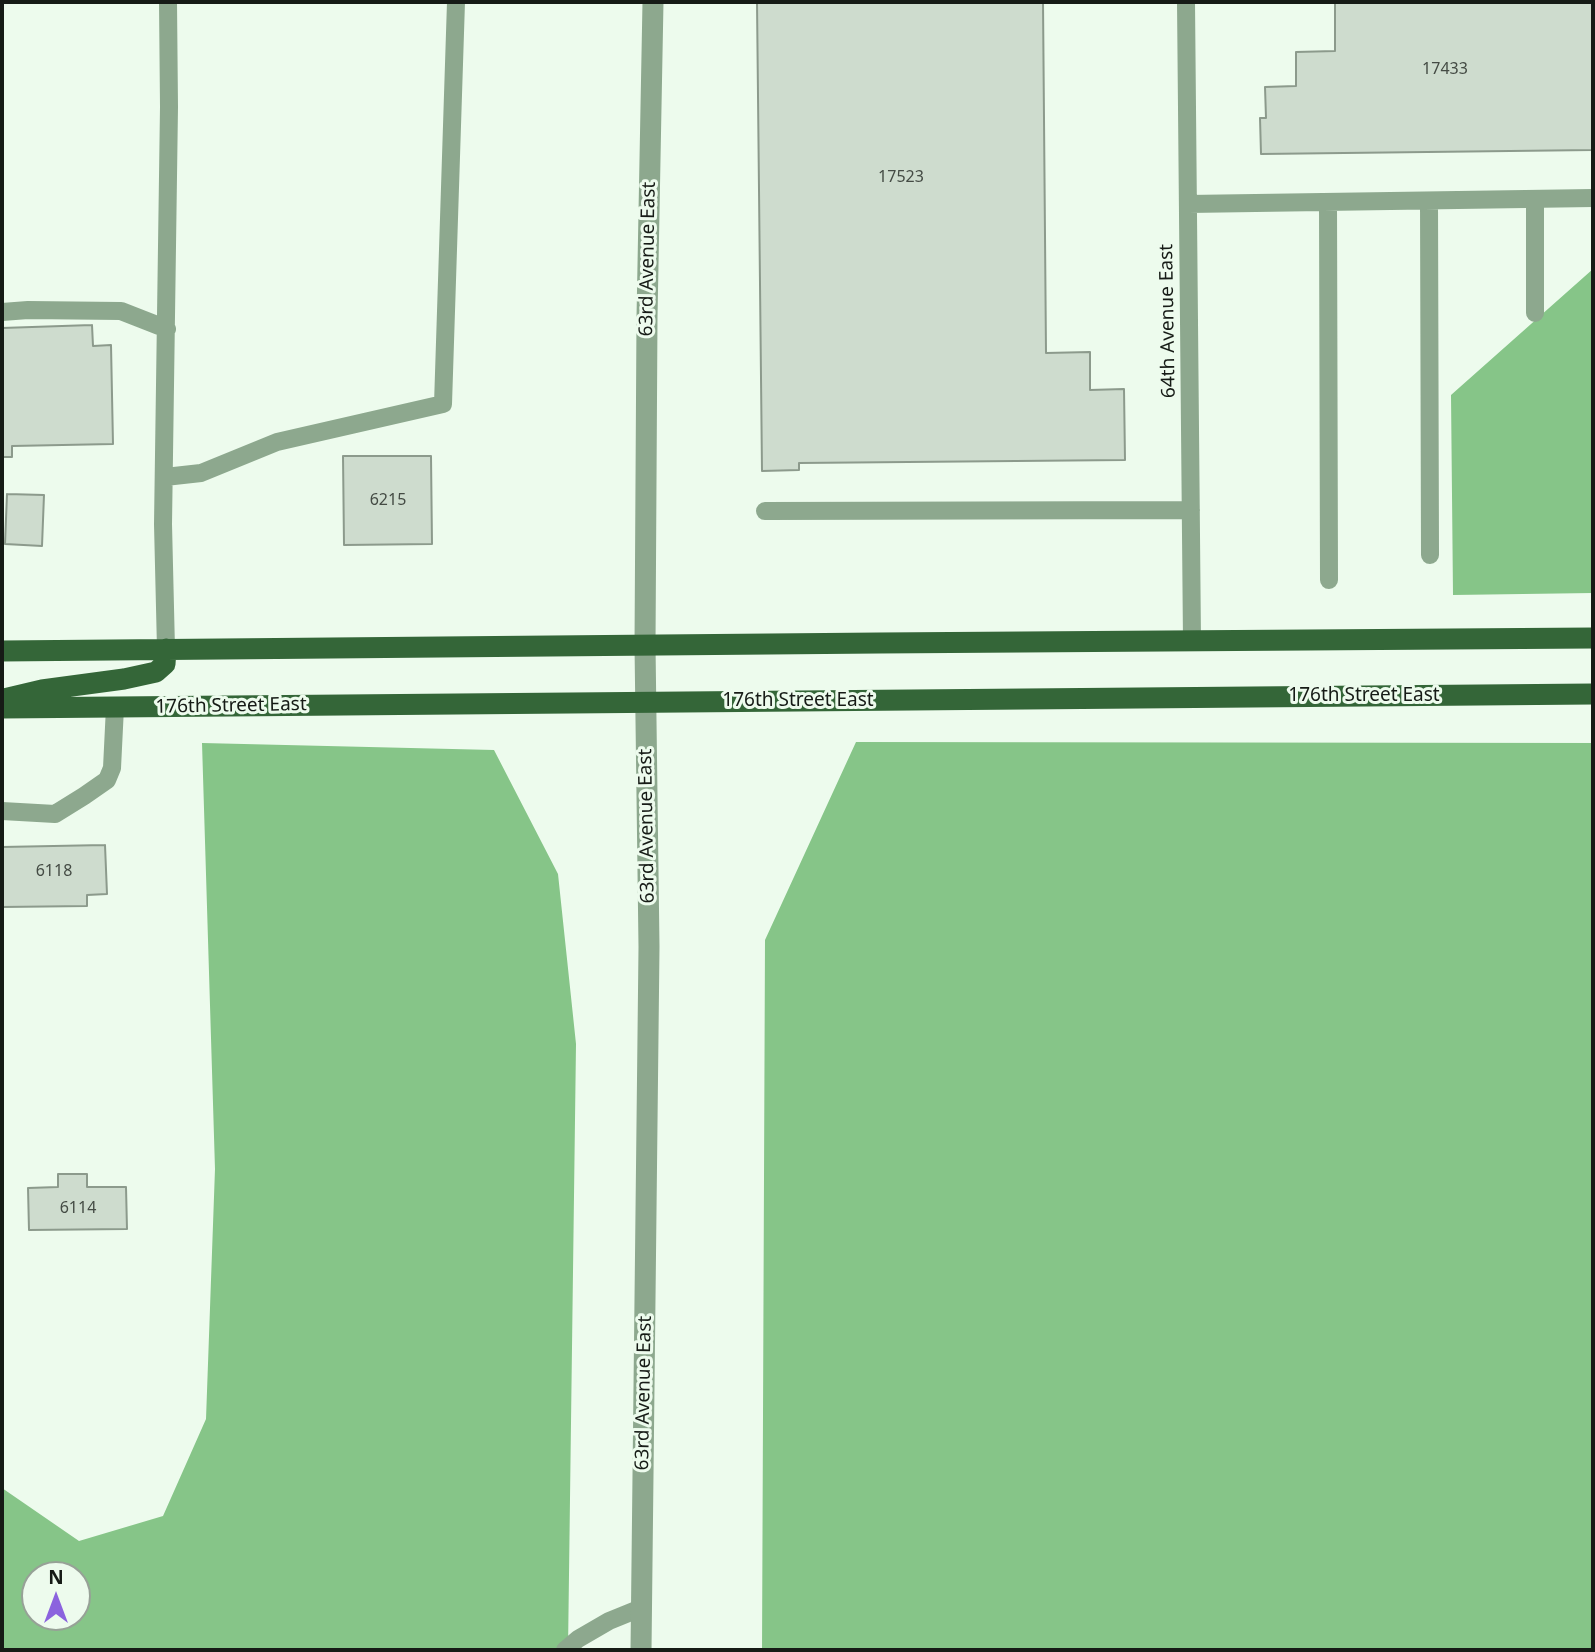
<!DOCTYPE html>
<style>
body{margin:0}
#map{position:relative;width:1595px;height:1652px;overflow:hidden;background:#edfbed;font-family:"Noto Sans",sans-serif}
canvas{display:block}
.frame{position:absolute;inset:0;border:4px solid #161b16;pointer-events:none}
.north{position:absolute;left:21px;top:1561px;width:70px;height:70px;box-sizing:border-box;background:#edfbed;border:2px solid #97a197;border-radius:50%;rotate:0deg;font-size:19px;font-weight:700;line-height:28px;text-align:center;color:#161b16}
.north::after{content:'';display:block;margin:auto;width:24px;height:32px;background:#8b63de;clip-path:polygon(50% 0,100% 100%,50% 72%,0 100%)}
</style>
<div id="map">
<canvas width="1595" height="1652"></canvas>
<div class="frame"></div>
<div class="north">N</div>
</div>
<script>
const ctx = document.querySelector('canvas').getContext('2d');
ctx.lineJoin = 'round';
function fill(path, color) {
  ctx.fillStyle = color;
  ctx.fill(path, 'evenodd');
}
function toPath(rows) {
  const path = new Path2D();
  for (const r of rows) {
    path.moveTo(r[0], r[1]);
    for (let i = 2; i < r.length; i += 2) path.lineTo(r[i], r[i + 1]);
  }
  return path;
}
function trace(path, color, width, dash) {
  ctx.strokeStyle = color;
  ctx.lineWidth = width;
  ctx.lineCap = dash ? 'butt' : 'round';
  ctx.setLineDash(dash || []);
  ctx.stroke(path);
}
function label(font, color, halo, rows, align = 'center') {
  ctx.font = font + ' "Noto Sans",sans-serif';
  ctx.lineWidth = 6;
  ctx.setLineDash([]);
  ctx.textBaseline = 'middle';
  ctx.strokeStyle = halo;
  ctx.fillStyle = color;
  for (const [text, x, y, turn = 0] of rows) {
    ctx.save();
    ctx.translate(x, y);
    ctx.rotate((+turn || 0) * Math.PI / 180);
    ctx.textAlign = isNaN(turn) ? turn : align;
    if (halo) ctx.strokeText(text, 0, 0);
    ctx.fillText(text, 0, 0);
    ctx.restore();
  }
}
fill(toPath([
 [1593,269,1593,593,1453,595,1451,395],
 [856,742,1593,743,1593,1650,762,1650,765,940],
 [202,743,494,750,558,874,576,1044,568,1650,2,1650,2,1488,79,1541,163,1516,206,1419,215,1169],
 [35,1575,77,1575,77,1617,35,1617]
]), '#86c588');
const building = toPath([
 [757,2,1043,2,1046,353,1090,352,1090,390,1124,389,1125,460,799,463,799,470,762,471,757,2],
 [1335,2,1593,2,1593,150,1261,154,1260,118,1266,118,1265,87,1296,86,1296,52,1335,51,1335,2],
 [92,325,93,346,111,345,113,444,12,446,12,457,2,457,2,328,92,325],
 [343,456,431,456,432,544,344,545,343,456],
 [7,494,44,495,42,546,5,544,7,494],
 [105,845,107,894,87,895,87,906,2,907,2,847,105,845],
 [58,1174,87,1174,87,1187,126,1187,127,1229,29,1230,28,1188,58,1187,58,1174]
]);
fill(building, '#cedcce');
trace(building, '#8c9a8c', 2);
trace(toPath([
 [1186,2,1192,641],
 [1535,199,1535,313],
 [1429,201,1430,555],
 [1328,202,1329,580],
 [1188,204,1593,198],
 [2,312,28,310,121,311,167,329],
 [165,477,201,473,277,442,443,404,456,2],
 [765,511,1191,510],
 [166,649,163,524,169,107,168,2],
 [2,811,55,814,84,796,107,780,112,768,115,707],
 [565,1650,578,1639,609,1621,641,1608]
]), '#8da88e', 18);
trace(toPath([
 [641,1650,649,947,645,645,647,317,653,2]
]), '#8da88e', 21);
trace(toPath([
 [2,651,879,643,1593,638],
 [4,699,42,690,124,679,156,672,165,664,166,649],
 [2,708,1593,694]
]), '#346638', 21);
label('16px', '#444b44', null, [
 ["17433",1445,69],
 ["17523",901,177],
 ["6215",388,500],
 ["6118",54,871],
 ["6114",78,1208]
]);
label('19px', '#161b16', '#edfbed', [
 ["63rd Avenue East",648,259,-89],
 ["64th Avenue East",1168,321,-91],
 ["176th Street East",1364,696],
 ["176th Street East",798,701],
 ["176th Street East",231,706,-1],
 ["63rd Avenue East",647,826,-91],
 ["63rd Avenue East",644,1393,-89]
]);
</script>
